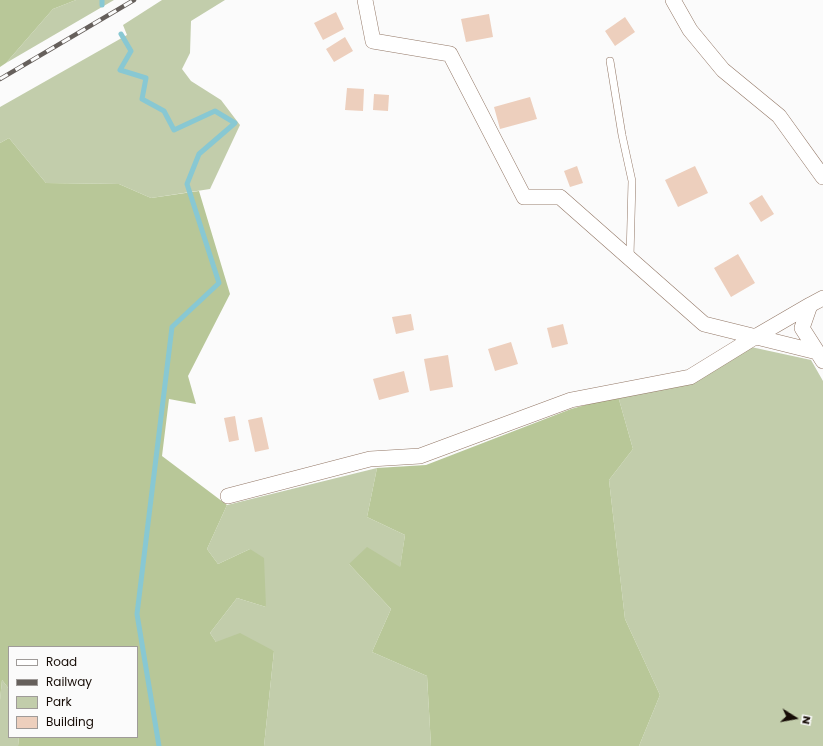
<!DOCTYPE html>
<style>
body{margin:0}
#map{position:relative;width:823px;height:746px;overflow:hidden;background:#fbfbfb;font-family:Poppins,sans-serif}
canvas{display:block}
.legend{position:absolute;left:8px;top:646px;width:130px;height:92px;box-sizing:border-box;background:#fbfbfb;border:1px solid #9f9b99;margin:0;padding:5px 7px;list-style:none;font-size:12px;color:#160c06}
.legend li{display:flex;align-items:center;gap:8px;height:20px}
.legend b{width:20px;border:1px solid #9f9b99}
.north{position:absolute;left:775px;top:698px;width:40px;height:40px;-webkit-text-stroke:3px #fbfbfb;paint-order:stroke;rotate:101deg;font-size:11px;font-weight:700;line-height:16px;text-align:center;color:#160c06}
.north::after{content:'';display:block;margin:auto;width:14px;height:18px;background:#160c06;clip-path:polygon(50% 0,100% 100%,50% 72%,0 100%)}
</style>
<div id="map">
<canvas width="823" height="746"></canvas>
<ul class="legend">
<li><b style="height:5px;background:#fff"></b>Road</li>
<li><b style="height:5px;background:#66605c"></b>Railway</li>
<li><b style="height:11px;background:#c2cdab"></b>Park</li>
<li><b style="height:11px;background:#edcfbd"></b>Building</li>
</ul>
<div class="north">N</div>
</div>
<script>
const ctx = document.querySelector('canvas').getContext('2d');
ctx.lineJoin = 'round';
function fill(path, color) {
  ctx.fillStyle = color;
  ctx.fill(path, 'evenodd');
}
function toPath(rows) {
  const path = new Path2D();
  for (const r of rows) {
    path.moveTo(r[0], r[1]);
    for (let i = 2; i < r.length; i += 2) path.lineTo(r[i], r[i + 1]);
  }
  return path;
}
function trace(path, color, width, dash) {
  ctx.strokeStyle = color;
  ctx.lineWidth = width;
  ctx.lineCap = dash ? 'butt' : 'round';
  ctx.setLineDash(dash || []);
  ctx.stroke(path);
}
fill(toPath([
 [76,0,114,0,6,63,53,9],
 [162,0,225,0,191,21,190,53,182,69,191,81,221,100,240,125,210,189,151,198,119,184,46,183,9,138,0,143,0,107,127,35,123,25],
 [751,347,811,360,823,381,823,746,639,746,660,695,625,619,609,480,633,449,618,396],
 [377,468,367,517,405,535,400,568,349,564,391,609,372,652,427,676,431,746,264,746,274,651,216,642,210,633,237,598,266,607,250,549,218,564,207,549,227,505],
 [2,680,9,689,9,737,19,737,18,746,0,746,0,700]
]), '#c2cdab');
fill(toPath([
 [0,0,76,0,53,9,6,63,0,67],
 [9,138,46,183,119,184,151,198,199,191,230,294,188,376,196,404,169,399,162,456,227,505,207,549,218,564,250,549,264,558,266,607,237,598,210,633,216,642,240,633,274,651,264,746,18,746,19,737,137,737,137,647,9,647,9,689,2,680,0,700,0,143],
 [618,396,633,449,609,480,625,619,660,695,639,746,431,746,427,676,372,652,391,609,349,564,367,547,400,567,405,535,367,517,377,468,426,465,571,409]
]), '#b8c798');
trace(toPath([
 [102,0,102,5],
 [121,34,131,51,120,70,146,78,142,99,164,111,174,130,215,111,235,123,199,154,187,184,219,283,172,327,137,614,159,746]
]), '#88c8d3', 5);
fill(toPath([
 [336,12,344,29,323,40,314,23],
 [489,14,493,37,466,42,461,19],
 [625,17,635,32,615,46,605,31],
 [345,37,353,51,334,62,326,49],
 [347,88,364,89,363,111,345,110],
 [374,94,389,95,388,111,373,110],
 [530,97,537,119,500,129,494,107],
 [577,166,583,183,570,187,564,171],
 [695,166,708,193,678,207,665,180],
 [762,195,774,214,761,222,749,203],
 [738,254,755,283,731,297,714,268],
 [411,314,414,330,396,334,392,317],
 [563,324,568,344,552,348,547,328],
 [511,342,518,364,495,371,488,349],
 [448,355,453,387,430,391,424,359],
 [404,371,409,392,379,400,373,379],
 [235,416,239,440,229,442,224,418],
 [262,417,269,449,255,452,248,420]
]), '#edcfbd');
const lane = toPath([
 [610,61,622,135,632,181,630,257]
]);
const street = toPath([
 [365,0,373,41,450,54,524,197,560,197,704,324,817,352],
 [673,0,690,30,723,70,779,116,823,177],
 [823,298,810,305,802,328,823,361],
 [228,496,370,459,420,456,571,400,690,377,755,337,810,305]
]);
trace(lane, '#937867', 8);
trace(street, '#937867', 16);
trace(lane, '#fff', 7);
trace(street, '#fff', 15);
const rail = toPath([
 [0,79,134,0]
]);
trace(rail, '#66605c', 4.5);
trace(rail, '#fbfbfb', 3, [9]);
</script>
